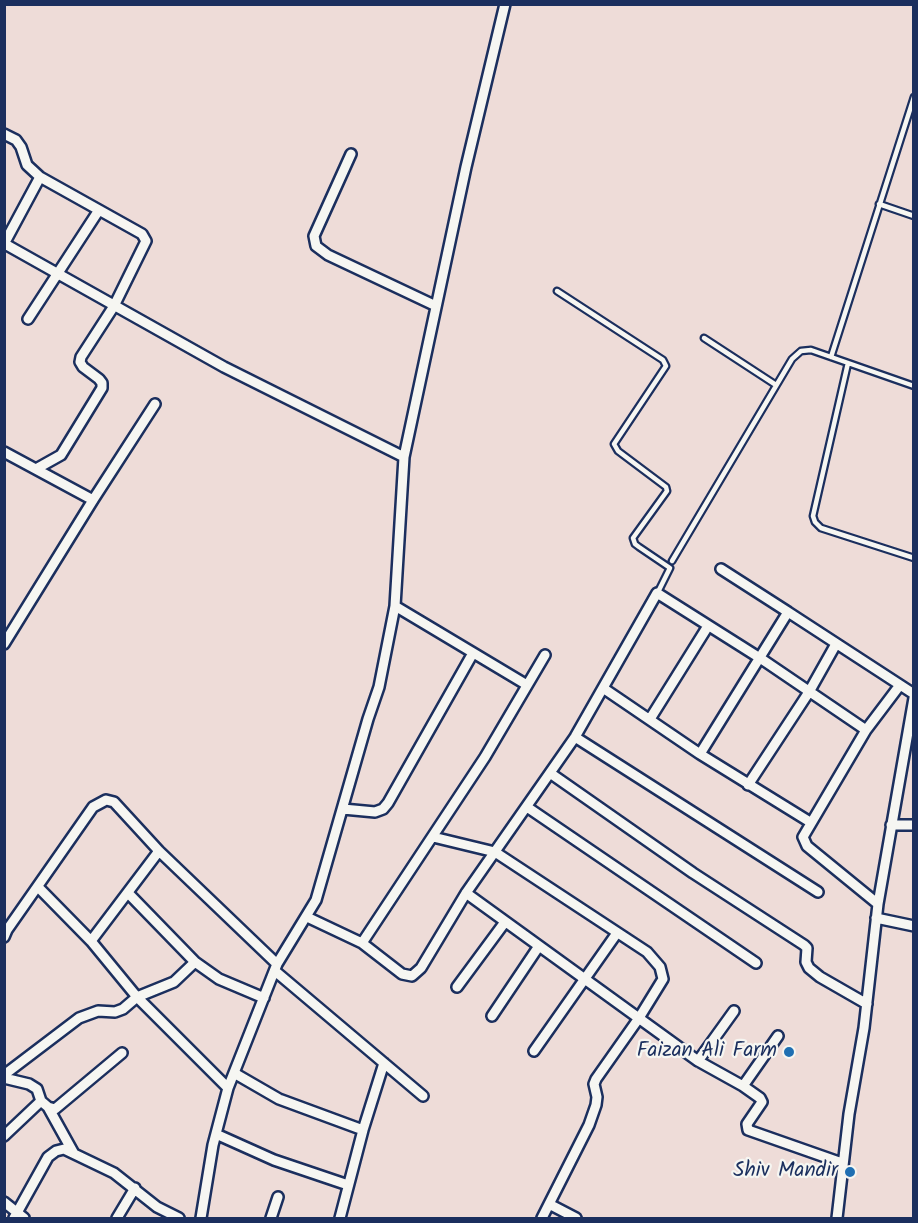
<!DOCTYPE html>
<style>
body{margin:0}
#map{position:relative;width:918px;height:1223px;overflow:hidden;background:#eedcd8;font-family:Kalam,sans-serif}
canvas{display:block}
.frame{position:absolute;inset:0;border:6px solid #1b2f5e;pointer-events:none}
</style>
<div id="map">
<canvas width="918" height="1223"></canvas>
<div class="frame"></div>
</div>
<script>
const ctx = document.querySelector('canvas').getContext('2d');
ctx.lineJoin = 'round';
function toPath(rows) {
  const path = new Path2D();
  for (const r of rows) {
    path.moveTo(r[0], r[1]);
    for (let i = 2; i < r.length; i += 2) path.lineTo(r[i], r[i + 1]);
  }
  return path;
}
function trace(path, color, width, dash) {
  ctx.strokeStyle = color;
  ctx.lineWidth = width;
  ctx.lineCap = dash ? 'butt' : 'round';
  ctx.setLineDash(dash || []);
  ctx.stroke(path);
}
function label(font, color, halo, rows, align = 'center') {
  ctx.font = font + ' Kalam,sans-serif';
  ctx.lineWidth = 4.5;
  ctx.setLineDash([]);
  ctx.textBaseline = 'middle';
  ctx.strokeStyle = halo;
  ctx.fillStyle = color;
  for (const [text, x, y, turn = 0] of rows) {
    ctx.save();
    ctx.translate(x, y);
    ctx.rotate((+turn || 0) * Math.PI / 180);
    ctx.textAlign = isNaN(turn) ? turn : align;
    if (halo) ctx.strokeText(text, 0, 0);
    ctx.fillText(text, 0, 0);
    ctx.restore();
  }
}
const service = toPath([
 [879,204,914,216],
 [557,291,663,360,666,366,614,444,618,451,666,487,667,491,633,538,635,544,639,547,670,568,658,592],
 [704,338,776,385],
 [831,357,914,97],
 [848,363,813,516,815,522,821,528,914,558],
 [672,561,792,359,801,351,811,350,914,386]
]);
const minor = toPath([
 [4,134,16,140,21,147,27,165,40,177,142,234,146,241,114,306,81,357,80,362,83,367,99,379,102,383,102,388,61,455,36,469],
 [351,154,314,236,316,246,328,255,436,306],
 [4,244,40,177],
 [5,244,224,367,404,457],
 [28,319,99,210],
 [4,452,93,500],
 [395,606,527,685],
 [788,612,914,694],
 [4,644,93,500,155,404],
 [603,688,700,754,810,822],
 [650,719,708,626],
 [575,737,818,892],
 [700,754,788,612,721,569],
 [550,773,693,873,804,945,807,948,806,962,809,968,820,977,867,1004],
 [748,785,809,692,836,644],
 [527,807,756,963],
 [343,809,375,812,383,809,388,803,473,653],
 [891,825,914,825],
 [433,837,495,852,647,952,660,967,663,979,639,1018,596,1079,594,1084,597,1097,596,1105,589,1125,542,1218],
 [38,887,91,941,159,851],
 [128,893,195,962,219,979,264,998],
 [466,893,698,1061,743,1086,760,1098,762,1102,747,1124,748,1130,842,1163],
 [878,904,807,846,803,837,866,730,900,685],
 [307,917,362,943,485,757,545,655],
 [876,918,914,926],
 [4,937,7,930,93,807,106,800,114,802,159,851,277,964],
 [362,943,402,974,412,976,421,968,466,893,575,737,657,593,763,660,866,730],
 [195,962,174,982,137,997,228,1088],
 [275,971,423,1096],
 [457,987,505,922],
 [492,1016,539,946],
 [534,1051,617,933],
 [698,1061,734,1011],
 [234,1073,279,1099,363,1130],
 [4,1075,79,1018,98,1011,115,1012,123,1009,137,997,91,941],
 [4,1078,29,1084,37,1089,41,1101,4,1136],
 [743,1086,778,1036],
 [41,1101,48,1107,55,1109,122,1053],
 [48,1107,73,1152],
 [216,1134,274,1160,348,1185],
 [4,1202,24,1218],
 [549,1204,576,1218],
 [14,1218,48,1157,56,1151,64,1149,114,1173,157,1207,179,1218],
 [117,1218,135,1188],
 [201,1218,213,1145,228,1088,277,964,316,900,368,719,379,687,395,606,404,457,466,167,505,4],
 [271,1218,278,1197],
 [340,1218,363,1130,384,1063],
 [837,1218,849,1114,864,1028,878,904,914,698]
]);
trace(service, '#1b2f5e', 9);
trace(minor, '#1b2f5e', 14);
trace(service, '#f6f6f2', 4.5);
trace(minor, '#f6f6f2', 9);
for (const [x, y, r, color] of [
 [789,1052,6,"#1f6fb2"],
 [850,1172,6,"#1f6fb2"]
]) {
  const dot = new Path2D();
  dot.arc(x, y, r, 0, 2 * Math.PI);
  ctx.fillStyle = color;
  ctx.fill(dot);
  trace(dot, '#f6f6f2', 2);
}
label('21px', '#1b2f5e', '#f6f6f2', [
 ["Faizan Ali Farm",777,1052],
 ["Shiv Mandir",838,1172]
], 'right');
</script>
